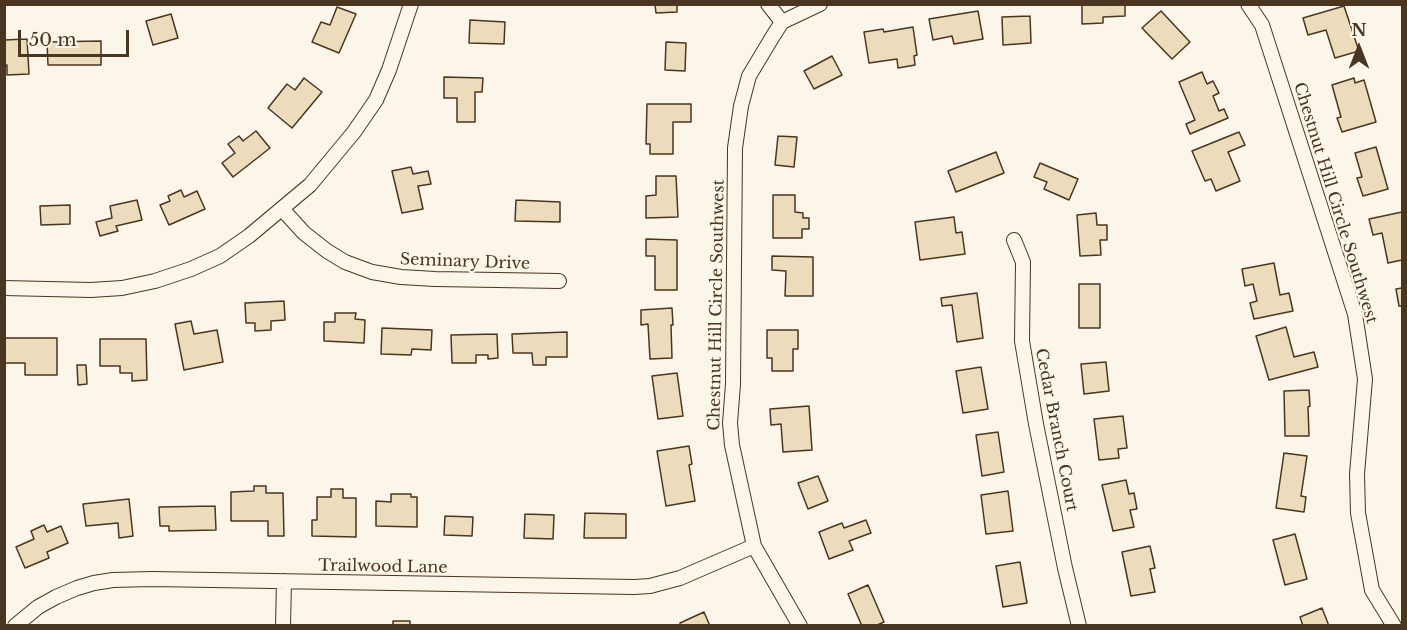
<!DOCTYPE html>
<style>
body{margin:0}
#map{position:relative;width:1407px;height:630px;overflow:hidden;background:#fbf6e9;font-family:"Libre Baskerville",serif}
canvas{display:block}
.frame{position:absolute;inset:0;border:6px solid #4a3520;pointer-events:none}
.north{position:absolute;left:1329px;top:18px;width:60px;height:60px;-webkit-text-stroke:4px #fbf6e9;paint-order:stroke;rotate:0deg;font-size:16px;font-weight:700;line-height:24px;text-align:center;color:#4a3520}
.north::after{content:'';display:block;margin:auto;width:21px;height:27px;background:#4a3520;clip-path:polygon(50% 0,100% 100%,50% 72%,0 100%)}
.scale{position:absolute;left:18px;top:30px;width:111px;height:27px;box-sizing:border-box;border:3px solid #4a3520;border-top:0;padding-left:8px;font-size:18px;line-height:21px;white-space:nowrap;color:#4a3520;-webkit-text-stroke:4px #fbf6e9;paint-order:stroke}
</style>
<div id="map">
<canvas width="1407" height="630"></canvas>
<div class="frame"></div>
<div class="north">N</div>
<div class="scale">50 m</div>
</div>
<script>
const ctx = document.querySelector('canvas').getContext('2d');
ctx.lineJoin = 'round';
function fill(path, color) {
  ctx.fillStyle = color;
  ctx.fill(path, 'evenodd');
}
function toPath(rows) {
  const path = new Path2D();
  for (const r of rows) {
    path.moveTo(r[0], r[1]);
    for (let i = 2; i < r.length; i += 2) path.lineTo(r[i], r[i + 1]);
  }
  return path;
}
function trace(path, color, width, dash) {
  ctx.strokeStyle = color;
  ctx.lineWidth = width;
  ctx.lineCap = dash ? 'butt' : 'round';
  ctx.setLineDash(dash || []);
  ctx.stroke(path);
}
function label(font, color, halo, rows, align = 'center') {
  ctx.font = font + ' "Libre Baskerville",serif';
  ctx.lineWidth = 4.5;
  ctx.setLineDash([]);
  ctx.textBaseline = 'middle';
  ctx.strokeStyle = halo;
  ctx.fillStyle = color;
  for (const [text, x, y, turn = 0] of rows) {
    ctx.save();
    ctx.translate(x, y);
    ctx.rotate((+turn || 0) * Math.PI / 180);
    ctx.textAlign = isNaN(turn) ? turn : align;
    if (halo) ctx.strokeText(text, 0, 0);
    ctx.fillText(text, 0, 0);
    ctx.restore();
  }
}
const building = toPath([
 [655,4,677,4,677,12,656,13,655,4],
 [1082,4,1125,4,1125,16,1103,17,1103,23,1082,24,1082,4],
 [1344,6,1359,51,1335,58,1326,30,1308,35,1303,18,1344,6],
 [337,7,356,14,339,53,312,42,321,22,330,25,337,7],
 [978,11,983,39,954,44,952,36,933,40,929,19,978,11],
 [1161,11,1190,42,1172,59,1142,28,1161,11],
 [171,14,178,38,153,45,146,21,171,14],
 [1030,16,1031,43,1003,45,1002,17,1030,16],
 [470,20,505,22,504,44,469,43,470,20],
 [913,27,917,55,914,56,915,65,898,68,897,59,869,63,864,32,883,29,884,32,913,27],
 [27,39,29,74,7,75,7,65,4,65,4,40,27,39],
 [101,41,101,65,48,65,47,42,101,41],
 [666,42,686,43,685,71,665,70,666,42],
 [832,56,842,75,814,89,804,71,832,56],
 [1202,72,1207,84,1213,81,1219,93,1213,96,1219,111,1224,109,1228,118,1190,134,1186,124,1195,120,1179,82,1202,72],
 [444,77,483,78,482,92,475,92,475,122,457,122,457,98,444,98,444,77],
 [304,78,322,92,292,128,268,108,287,84,295,90,304,78],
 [1354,78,1355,83,1364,80,1376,122,1342,132,1337,118,1341,117,1332,85,1354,78],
 [647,104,691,104,691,122,673,122,673,154,650,154,650,144,646,144,647,104],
 [256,131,270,148,233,177,222,163,235,153,228,144,239,136,243,141,256,131],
 [1239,132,1245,145,1228,152,1240,181,1216,191,1211,179,1205,181,1192,151,1239,132],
 [778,136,797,137,794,167,775,165,778,136],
 [1376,147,1388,189,1363,196,1357,178,1362,177,1355,153,1376,147],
 [996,152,1004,173,956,192,948,171,996,152],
 [1040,163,1078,179,1069,200,1044,189,1047,182,1034,177,1040,163],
 [411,167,413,174,428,171,431,184,418,186,423,209,402,213,392,171,411,167],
 [656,176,676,176,678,217,646,218,646,196,656,195,656,176],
 [181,190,184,197,197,191,205,209,169,225,160,205,170,201,168,196,181,190],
 [773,195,795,195,795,212,803,213,803,218,809,218,809,229,802,229,802,238,773,238,773,195],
 [137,200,142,220,116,226,118,231,100,236,96,222,112,218,110,206,137,200],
 [516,200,560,202,560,222,515,221,516,200],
 [70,205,70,224,41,225,40,206,70,205],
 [1402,212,1402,260,1388,263,1382,233,1373,235,1369,219,1402,212],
 [1096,213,1097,225,1107,225,1107,240,1100,240,1101,255,1080,256,1077,215,1096,213],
 [954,217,956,233,962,232,965,254,920,260,915,222,954,217],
 [646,239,677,240,677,290,655,290,655,256,646,256,646,239],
 [772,256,813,257,813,296,785,296,786,271,772,270,772,256],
 [1274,263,1280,295,1289,293,1293,311,1254,319,1250,303,1257,301,1253,284,1245,286,1242,269,1274,263],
 [1079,284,1100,284,1100,328,1079,328,1079,284],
 [1402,288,1402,306,1399,306,1396,289,1402,288],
 [977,293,983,338,957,342,952,305,942,306,941,298,977,293],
 [284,301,285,320,271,321,271,330,255,331,255,323,246,323,245,303,284,301],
 [672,308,673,325,671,325,672,358,650,359,648,324,641,325,641,310,672,308],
 [335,313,356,313,355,319,365,320,364,343,324,341,324,322,335,322,335,313],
 [191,321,194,334,217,330,223,362,184,370,175,324,191,321],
 [1286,327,1294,357,1314,352,1318,367,1269,380,1256,336,1286,327],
 [382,328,432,330,431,350,412,349,411,355,381,354,382,328],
 [767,330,798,330,798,349,793,349,793,371,772,371,772,358,767,358,767,330],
 [567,332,567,357,546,357,546,365,533,365,532,353,513,353,512,334,567,332],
 [497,334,498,358,488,359,488,355,476,355,476,363,452,363,451,335,497,334],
 [4,338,57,338,57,375,25,375,25,363,4,363,4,338],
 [100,339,146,339,147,380,132,381,132,373,120,373,120,366,100,366,100,339],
 [1106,362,1109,391,1084,394,1081,364,1106,362],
 [77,365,86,365,87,384,78,385,77,365],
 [981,367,988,409,963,413,956,371,981,367],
 [677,373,683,416,658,419,652,376,677,373],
 [1309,390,1310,406,1308,407,1309,436,1285,436,1284,391,1309,390],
 [809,406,812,450,783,452,781,424,771,425,770,409,809,406],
 [1123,416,1127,448,1118,449,1119,458,1099,460,1094,419,1123,416],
 [998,432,1004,472,982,476,976,435,998,432],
 [689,446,692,464,689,465,695,501,666,506,657,451,689,446],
 [1284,453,1307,456,1301,496,1306,497,1304,512,1276,508,1284,453],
 [818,476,828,501,808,509,798,483,818,476],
 [1126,480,1129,494,1134,493,1137,509,1130,510,1134,527,1113,531,1102,485,1126,480],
 [254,486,266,486,266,493,283,493,284,536,268,536,268,521,231,521,231,492,254,491,254,486],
 [331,489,343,489,343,498,356,498,356,537,312,536,312,520,317,520,317,497,331,497,331,489],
 [1008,491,1013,531,986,534,981,495,1008,491],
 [391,494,411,494,411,497,417,497,417,527,376,526,376,501,391,502,391,494],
 [129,499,133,536,119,538,118,523,86,526,83,504,129,499],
 [215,506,216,530,169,531,169,526,160,526,159,507,215,506],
 [585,513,626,514,626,538,584,538,585,513],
 [525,514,554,515,553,539,524,538,525,514],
 [445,516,473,517,472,536,444,535,445,516],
 [866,520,871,533,849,541,853,550,829,559,819,532,842,523,844,528,866,520],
 [44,525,47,532,61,526,68,543,47,552,49,558,25,568,16,547,34,539,31,531,44,525],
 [1295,534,1307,579,1285,585,1273,540,1295,534],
 [1150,546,1155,568,1150,569,1155,592,1131,596,1122,552,1150,546],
 [1020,562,1027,603,1003,607,996,566,1020,562],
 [868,585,884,622,875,626,862,626,848,594,868,585],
 [1322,608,1329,626,1303,626,1300,617,1322,608],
 [704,612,710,626,681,626,680,623,704,612],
 [393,621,410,621,410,626,393,626,393,621]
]);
fill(building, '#ecdcbc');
trace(building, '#4a3520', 1.5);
const street = toPath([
 [768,4,782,22],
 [1248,4,1262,25,1355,314,1365,379,1357,474,1358,513,1372,590,1394,626],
 [283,210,304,233,327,251,345,262,372,272,401,277,435,279,559,281],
 [1014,240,1023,262,1022,341,1036,424,1065,568,1079,626],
 [4,288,91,290,122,288,155,281,191,269,220,256,249,236,310,185,354,132,376,100,389,70,411,4],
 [15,626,38,607,56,597,77,588,94,583,113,580,152,579,634,587,650,586,680,578,754,546],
 [283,626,284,581],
 [800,626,754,546,732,445,730,423,733,384,735,148,741,106,749,76,773,36,782,22,820,4]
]);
trace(street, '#4a3520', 16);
trace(street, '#fbf6e9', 14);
label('16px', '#4a3520', '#fbf6e9', [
 ["Chestnut Hill Circle Southwest",1335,203,73],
 ["Seminary Drive",465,262,2],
 ["Chestnut Hill Circle Southwest",717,305,-89],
 ["Cedar Branch Court",1056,430,79],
 ["Trailwood Lane",383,567,1]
]);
</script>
